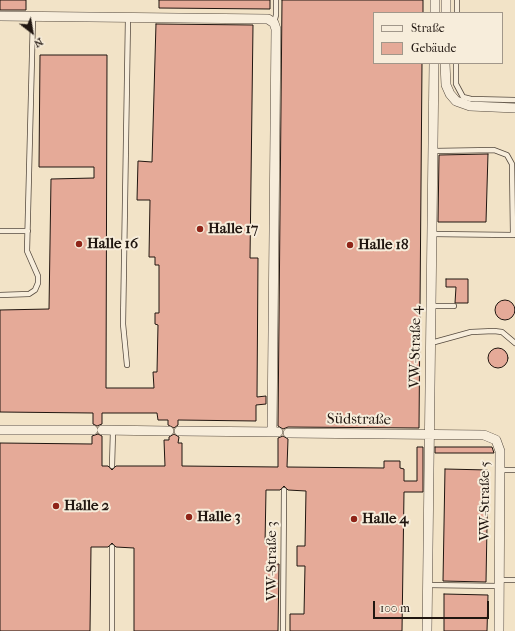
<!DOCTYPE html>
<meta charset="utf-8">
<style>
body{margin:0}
#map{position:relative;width:515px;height:631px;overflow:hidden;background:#f2e3c7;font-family:"IM FELL French Canon",serif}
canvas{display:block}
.legend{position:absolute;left:373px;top:12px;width:130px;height:52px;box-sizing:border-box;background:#f7eddb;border:1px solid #a1978a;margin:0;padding:5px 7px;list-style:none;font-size:12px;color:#201610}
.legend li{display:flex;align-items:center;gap:8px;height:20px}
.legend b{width:20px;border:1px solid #a1978a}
.north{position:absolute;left:12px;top:12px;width:40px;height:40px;-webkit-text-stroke:3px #f7eddb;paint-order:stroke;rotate:149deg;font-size:11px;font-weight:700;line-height:16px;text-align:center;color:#201610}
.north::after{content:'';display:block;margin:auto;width:14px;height:18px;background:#201610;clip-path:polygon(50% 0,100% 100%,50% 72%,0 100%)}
.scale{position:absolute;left:373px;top:601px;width:116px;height:18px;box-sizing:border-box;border:2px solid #201610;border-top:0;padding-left:5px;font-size:12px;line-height:14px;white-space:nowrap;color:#201610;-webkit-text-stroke:3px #f7eddb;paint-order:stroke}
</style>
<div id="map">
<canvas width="515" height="631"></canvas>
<ul class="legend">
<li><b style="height:5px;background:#f7eddb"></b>Straße</li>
<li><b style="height:11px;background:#e5aa98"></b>Gebäude</li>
</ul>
<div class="north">N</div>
<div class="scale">100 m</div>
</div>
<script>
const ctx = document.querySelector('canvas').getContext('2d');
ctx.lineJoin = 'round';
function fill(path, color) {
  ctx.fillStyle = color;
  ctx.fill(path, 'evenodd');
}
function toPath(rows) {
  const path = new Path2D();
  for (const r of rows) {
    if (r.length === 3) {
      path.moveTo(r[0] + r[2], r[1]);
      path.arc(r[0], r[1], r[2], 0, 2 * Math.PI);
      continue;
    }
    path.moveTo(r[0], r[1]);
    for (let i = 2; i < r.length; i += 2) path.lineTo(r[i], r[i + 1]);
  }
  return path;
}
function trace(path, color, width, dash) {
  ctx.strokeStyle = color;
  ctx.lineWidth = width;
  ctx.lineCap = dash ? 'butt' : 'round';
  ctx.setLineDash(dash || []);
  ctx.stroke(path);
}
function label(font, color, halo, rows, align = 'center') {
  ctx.font = font + ' "IM FELL French Canon",serif';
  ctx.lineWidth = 4;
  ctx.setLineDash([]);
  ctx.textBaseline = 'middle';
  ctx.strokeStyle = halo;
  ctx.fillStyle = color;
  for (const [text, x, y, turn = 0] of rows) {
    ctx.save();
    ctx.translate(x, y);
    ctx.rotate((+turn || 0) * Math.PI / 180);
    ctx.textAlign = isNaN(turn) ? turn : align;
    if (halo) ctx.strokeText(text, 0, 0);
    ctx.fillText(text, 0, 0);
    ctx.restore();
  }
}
const building = toPath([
 [0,0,26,0,26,10,0,10,0,0],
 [159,0,270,0,270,9,159,8,159,0],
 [282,0,423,0,423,13,374,13,374,63,422,63,419,428,288,427,283,429,278,426,282,0],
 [156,24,253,25,250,258,258,258,257,397,266,396,266,404,256,405,256,421,178,420,178,425,174,428,168,425,168,420,158,420,157,413,102,413,102,424,97,426,93,424,93,413,0,412,0,310,49,309,51,179,94,178,94,167,39,167,40,55,107,55,106,388,154,388,153,372,157,372,158,325,155,324,155,313,159,313,159,265,155,265,155,257,149,257,150,200,137,200,138,161,152,162,156,24],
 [488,154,486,222,438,222,439,155,488,154],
 [446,279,468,279,468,303,455,303,456,287,446,287,446,279],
 [505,310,10],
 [498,358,10],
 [98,434,102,436,102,466,108,466,112,470,116,466,165,466,164,440,169,440,169,437,174,434,179,437,178,443,182,443,182,466,278,467,278,438,283,436,288,439,287,467,384,468,384,461,400,461,400,468,404,469,404,481,417,481,417,447,423,447,423,492,404,492,402,631,290,631,290,614,304,614,305,566,297,566,297,546,305,546,306,491,288,490,284,486,280,490,266,490,265,544,271,544,271,564,279,564,278,631,134,631,134,548,116,547,112,543,108,547,91,547,90,631,0,631,0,443,92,444,92,436,98,434],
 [435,447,492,447,494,453,435,453,435,447],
 [445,469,488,470,486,582,443,581,445,469],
 [444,594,488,595,487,631,444,631,444,594]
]);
fill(building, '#e5aa98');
trace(building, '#201610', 1);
const lane = toPath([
 [457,13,457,0],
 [274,23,276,15,276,0],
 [456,63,456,84,463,97,471,99,515,100],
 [433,151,494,150,507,155,512,164,513,235],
 [0,231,28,231],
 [432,234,514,235],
 [0,295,29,294,35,290,38,283,38,276,27,251,33,17],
 [431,306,454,306],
 [431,343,471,332,494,331,502,332,515,343],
 [127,365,123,324,128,18],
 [112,466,113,431],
 [500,470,515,470],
 [499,580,515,580],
 [427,585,499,586],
 [112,631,112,547],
 [283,631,284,490]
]);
const street = toPath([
 [435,13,435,0],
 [446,13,446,0],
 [0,16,268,19,274,23,276,29,272,432],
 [445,63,446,85,450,94,456,101,470,106,515,108],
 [0,430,93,430],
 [102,430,169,431],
 [179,431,278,432],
 [288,433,484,435,496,440,500,451,499,631],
 [427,631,434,63]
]);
trace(lane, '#54493e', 6);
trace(street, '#54493e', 10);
trace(lane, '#f7eddb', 4.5);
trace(street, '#f7eddb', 9);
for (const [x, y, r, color] of [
 [200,229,4,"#8f2418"],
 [79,244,4,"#8f2418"],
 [350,245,4,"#8f2418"],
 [56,506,4,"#8f2418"],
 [189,517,4,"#8f2418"],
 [354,519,4,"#8f2418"]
]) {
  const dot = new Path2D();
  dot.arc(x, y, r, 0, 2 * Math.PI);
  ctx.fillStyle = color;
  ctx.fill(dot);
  trace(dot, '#f7eddb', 1.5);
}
label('bold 15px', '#201610', '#f7eddb', [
 ["Halle 17",208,229],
 ["Halle 16",87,244],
 ["Halle 18",358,245],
 ["Halle 2",64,506],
 ["Halle 3",197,517],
 ["Halle 4",362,519]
], 'left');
label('15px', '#201610', '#f7eddb', [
 ["VW-Straße 4",416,347,-89],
 ["Südstraße",359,420,1],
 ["VW-Straße 5",485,501,-90],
 ["VW-Straße 3",272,561,-90]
]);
</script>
